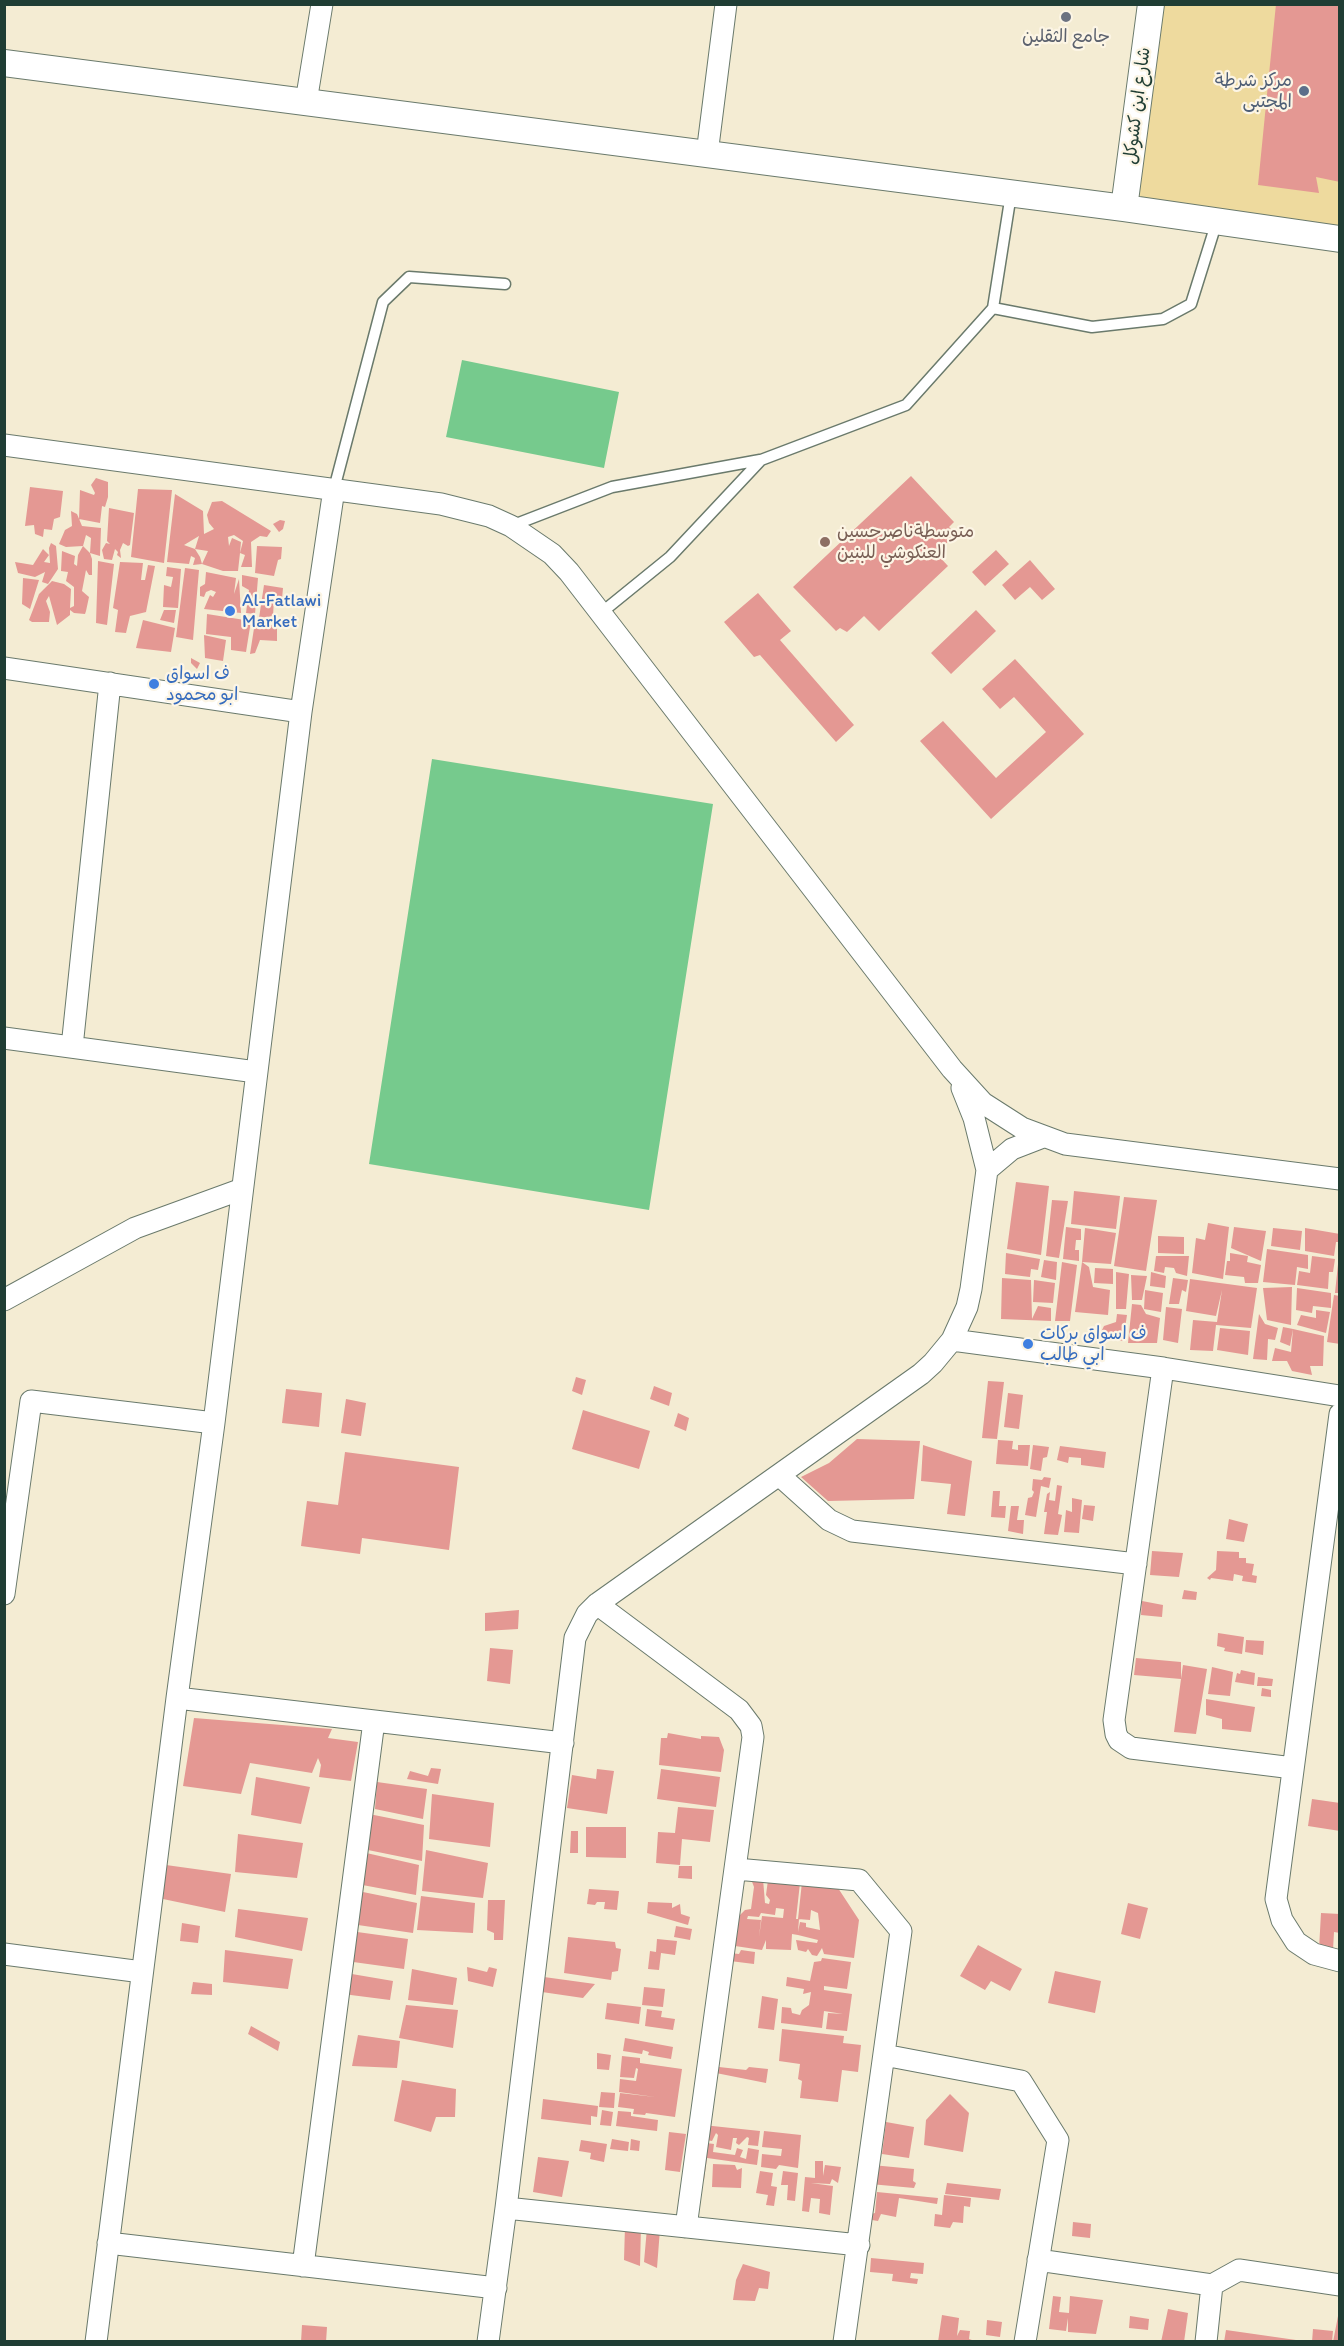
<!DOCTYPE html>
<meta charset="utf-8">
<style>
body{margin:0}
#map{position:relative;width:1344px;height:2346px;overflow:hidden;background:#f4ecd3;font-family:Itim,sans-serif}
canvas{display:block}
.frame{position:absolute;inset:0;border:6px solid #1f3d34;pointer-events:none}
</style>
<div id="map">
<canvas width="1344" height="2346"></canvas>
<div class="frame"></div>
</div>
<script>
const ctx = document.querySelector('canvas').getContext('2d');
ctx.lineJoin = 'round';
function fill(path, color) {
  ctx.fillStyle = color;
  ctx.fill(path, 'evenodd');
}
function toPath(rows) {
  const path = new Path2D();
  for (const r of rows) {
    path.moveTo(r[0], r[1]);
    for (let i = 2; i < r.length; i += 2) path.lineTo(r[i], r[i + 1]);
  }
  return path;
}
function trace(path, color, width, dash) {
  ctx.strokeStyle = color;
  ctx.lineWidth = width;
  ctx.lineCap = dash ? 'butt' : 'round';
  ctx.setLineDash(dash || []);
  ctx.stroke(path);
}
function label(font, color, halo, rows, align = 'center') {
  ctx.font = font + ' Itim,"Playpen Sans Arabic",sans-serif';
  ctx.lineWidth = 4.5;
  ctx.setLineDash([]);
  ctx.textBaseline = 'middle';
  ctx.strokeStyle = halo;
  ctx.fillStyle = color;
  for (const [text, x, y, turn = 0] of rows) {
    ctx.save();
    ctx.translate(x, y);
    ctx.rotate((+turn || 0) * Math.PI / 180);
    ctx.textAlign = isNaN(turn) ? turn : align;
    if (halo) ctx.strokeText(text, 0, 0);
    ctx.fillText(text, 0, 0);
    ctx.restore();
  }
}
fill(toPath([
 [462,360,619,392,604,468,446,437],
 [432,759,713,804,649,1210,369,1164]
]), '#76ca8d');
fill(toPath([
 [1151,5,1339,5,1339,236,1124,208]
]), '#eeda9e');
fill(toPath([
 [1276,4,1340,4,1340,182,1316,177,1319,193,1258,185],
 [911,476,954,522,949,527,956,534,936,553,948,566,879,631,864,616,847,632,840,628,836,631,793,587],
 [96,478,108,482,108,497,105,507,102,506,100,523,79,519,80,490,94,495,95,493,91,485],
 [30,487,63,491,60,517,54,519,52,530,44,529,43,537,35,534,34,525,25,526],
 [138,489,172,490,164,563,131,557],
 [175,494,203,511,204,534,214,529,209,523,207,515,212,502,222,501,271,531,267,537,260,536,251,542,252,567,241,567,245,555,240,553,238,571,223,571,202,564,208,551,195,549,200,557,202,564,193,565,195,558,191,556,189,564,167,562],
 [234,535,243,541,240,553,241,542,232,538,229,546,228,537],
 [199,536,195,549,184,545],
 [109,508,134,513,130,545,128,546,123,543,120,550,121,558,117,555,118,552,115,549,112,560,104,559,102,550,106,543,110,544,107,541],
 [71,511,77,514,82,526,101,528,100,556,90,553,91,538,86,535,83,546,90,553,92,559,92,575,89,575,86,570,82,591,89,597,86,611,85,614,74,613,70,610,70,615,57,625,49,596,46,601,50,612,49,622,32,622,29,620,39,594,52,581,64,584,71,589,70,608,74,606,74,587,66,581,68,572,61,571,62,551,75,556,74,564,77,566,78,555,83,546,66,547,59,544,65,530,72,526],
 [280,520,285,521,283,529,279,532,273,524],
 [51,543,56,546,58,569,48,584,42,582,45,572,35,577,18,573,15,562,33,565,43,549,49,555,44,562,50,563,49,548],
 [257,546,282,547,281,559,278,560,274,576,255,573],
 [996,550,1009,564,985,586,972,572],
 [1030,560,1055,589,1042,600,1030,587,1015,600,1002,585],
 [98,561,114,564,107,625,96,623],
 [120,562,143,563,141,580,145,580,148,565,155,566,146,612,130,616,126,633,115,632,118,610,113,608],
 [167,567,181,569,178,608,163,607,164,585,171,587,173,577,166,576],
 [185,568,199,570,193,640,176,637],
 [206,572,236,578,234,594,239,579,241,613,204,609,210,595,213,597,216,592,211,590,206,592,204,597,200,596,200,587,205,584],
 [242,575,258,578,255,614,246,613,249,590,242,586],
 [23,578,39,580,30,609,22,604],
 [264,585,283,588,282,599,274,599,273,616,259,618],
 [758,593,791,631,780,640,854,725,836,742,760,655,754,657,724,622],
 [164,610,176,610,174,623,160,620],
 [976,610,996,631,951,674,931,653],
 [207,614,251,621,246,652,231,650,231,637,206,634],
 [143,620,175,628,171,652,136,648],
 [255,622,277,626,277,641,260,640,255,653,250,654],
 [204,635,226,640,223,661,205,658],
 [191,658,200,663,197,669,191,663],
 [1015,659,1084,734,991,819,920,741,943,721,996,778,1046,732,1014,697,1000,709,982,689],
 [1016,1182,1049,1186,1041,1255,1007,1249],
 [1074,1191,1120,1196,1116,1229,1071,1224],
 [1124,1197,1157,1200,1146,1271,1114,1266],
 [1052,1200,1068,1201,1059,1258,1046,1256],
 [1208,1223,1229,1227,1223,1279,1192,1273,1196,1238,1205,1240],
 [1066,1227,1081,1229,1081,1240,1076,1240,1075,1250,1079,1250,1079,1261,1063,1259],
 [1234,1227,1266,1231,1261,1261,1231,1248],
 [1085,1228,1116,1233,1111,1264,1082,1262],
 [1273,1228,1302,1231,1300,1250,1271,1246],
 [1305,1228,1340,1234,1340,1242,1336,1242,1334,1256,1305,1251],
 [1158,1236,1184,1237,1184,1254,1158,1253],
 [1267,1249,1308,1255,1308,1269,1297,1267,1295,1285,1263,1282],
 [1006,1253,1040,1259,1038,1270,1031,1269,1030,1277,1005,1274],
 [1230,1253,1248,1256,1247,1262,1261,1265,1258,1283,1245,1283,1244,1277,1225,1275,1227,1261,1230,1261],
 [1156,1256,1189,1256,1187,1276,1176,1273,1174,1268,1165,1267,1164,1273,1154,1271],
 [1312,1256,1335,1259,1333,1272,1329,1272,1328,1289,1297,1285,1299,1271,1310,1273],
 [1044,1260,1057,1262,1056,1280,1041,1277],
 [1062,1262,1077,1265,1070,1321,1055,1321],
 [1082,1262,1089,1267,1093,1287,1110,1290,1108,1315,1075,1312],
 [1338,1264,1340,1264,1340,1293,1335,1293],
 [1095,1268,1113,1269,1113,1284,1094,1283],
 [1116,1272,1129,1274,1126,1309,1116,1309],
 [1151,1272,1166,1276,1165,1288,1150,1286],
 [1131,1275,1147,1276,1142,1300,1132,1300],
 [1002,1278,1031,1280,1032,1319,1038,1306,1051,1308,1051,1321,1001,1319],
 [1173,1278,1188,1280,1186,1292,1182,1290,1179,1304,1169,1304],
 [1190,1279,1257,1288,1251,1328,1216,1325,1213,1351,1190,1350,1193,1320,1217,1322,1222,1290,1216,1316,1186,1311],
 [1034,1280,1055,1283,1053,1303,1033,1302],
 [1292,1287,1291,1325,1267,1320,1263,1288],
 [1297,1288,1331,1293,1331,1308,1313,1306,1312,1313,1296,1310],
 [1145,1290,1163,1293,1161,1312,1144,1309],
 [1334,1295,1340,1296,1340,1344,1327,1342],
 [1132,1304,1141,1305,1146,1314,1160,1318,1157,1343,1128,1343],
 [1166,1307,1182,1309,1178,1343,1163,1340],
 [1316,1310,1330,1312,1326,1333,1297,1325,1301,1315,1316,1318],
 [1117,1314,1127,1315,1123,1341,1099,1336,1104,1326,1116,1322],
 [1259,1314,1265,1324,1278,1328,1275,1340,1268,1339,1267,1360,1253,1359],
 [1283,1327,1293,1329,1324,1336,1323,1366,1310,1366,1312,1375,1292,1371,1287,1361,1272,1361,1275,1348,1291,1352,1293,1329,1290,1346,1280,1342],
 [1220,1328,1250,1331,1248,1355,1217,1350],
 [576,1377,586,1380,582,1395,572,1391],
 [988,1381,1004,1382,997,1439,982,1438],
 [654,1386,672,1393,669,1406,650,1399],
 [286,1389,322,1393,319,1427,282,1423],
 [1008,1393,1023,1395,1019,1429,1004,1427],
 [346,1399,366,1403,361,1436,341,1433],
 [583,1410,650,1431,639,1469,572,1449],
 [678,1413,689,1418,686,1431,674,1426],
 [857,1439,920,1441,914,1499,828,1501,801,1477,829,1463],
 [998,1440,1013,1441,1012,1449,1018,1450,1018,1445,1030,1445,1028,1466,996,1464],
 [923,1445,972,1461,965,1516,947,1514,951,1484,921,1481],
 [1033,1445,1049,1447,1047,1457,1043,1458,1041,1471,1030,1469],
 [1060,1446,1106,1452,1104,1468,1081,1465,1081,1458,1069,1457,1068,1463,1057,1460],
 [345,1452,459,1467,449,1550,362,1538,360,1554,301,1546,307,1501,338,1505],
 [1044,1477,1051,1478,1049,1488,1041,1486,1036,1517,1025,1515,1028,1498,1032,1497,1034,1492,1032,1490,1033,1479,1042,1480],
 [1057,1485,1062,1486,1058,1514,1062,1515,1058,1535,1044,1534,1047,1512,1044,1512,1047,1494,1050,1492,1049,1500,1055,1501],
 [993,1491,1000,1491,999,1506,1006,1506,1005,1518,991,1517],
 [1072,1498,1082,1500,1079,1533,1064,1532,1066,1510,1072,1512],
 [1084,1505,1095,1506,1093,1521,1082,1519],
 [1011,1506,1019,1506,1017,1520,1024,1520,1023,1534,1008,1531],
 [1229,1519,1248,1524,1244,1542,1226,1539],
 [1152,1551,1183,1553,1179,1577,1150,1575],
 [1217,1551,1239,1552,1239,1558,1246,1558,1246,1563,1254,1564,1252,1575,1257,1576,1256,1583,1242,1581,1243,1576,1234,1574,1233,1581,1211,1578,1210,1580,1207,1578,1216,1570],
 [1184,1590,1197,1592,1196,1600,1182,1599],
 [1142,1601,1163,1605,1162,1617,1141,1615],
 [519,1610,518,1629,485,1631,485,1613],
 [1218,1633,1244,1637,1242,1654,1224,1651,1225,1648,1217,1646],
 [1246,1640,1264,1641,1263,1655,1245,1652],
 [490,1648,513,1650,510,1684,487,1681],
 [1136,1658,1181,1662,1181,1679,1183,1665,1207,1669,1196,1734,1174,1732,1181,1679,1134,1675],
 [1212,1667,1233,1672,1230,1696,1208,1694],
 [1241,1670,1255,1673,1254,1685,1235,1682,1237,1673,1240,1674],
 [1258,1677,1273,1679,1272,1686,1257,1686],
 [1262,1688,1271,1690,1271,1697,1261,1696],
 [1206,1699,1255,1707,1251,1732,1222,1729,1222,1719,1206,1715],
 [194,1718,332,1729,328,1738,358,1742,351,1781,319,1777,321,1765,318,1758,312,1773,250,1763,241,1794,183,1786],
 [668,1733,701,1739,701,1736,719,1737,724,1750,721,1772,659,1765,661,1738,667,1738],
 [431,1768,441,1769,438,1784,407,1779,410,1771,428,1776],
 [597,1769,614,1771,607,1814,567,1808,572,1775,596,1779],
 [661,1769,720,1777,716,1807,657,1799],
 [256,1777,310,1787,301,1824,251,1815],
 [377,1782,427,1789,423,1819,375,1809],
 [432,1794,494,1803,490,1847,429,1839],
 [1312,1799,1340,1803,1340,1831,1308,1826],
 [678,1807,714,1810,710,1842,682,1839,680,1865,656,1863,658,1832,675,1833],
 [369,1814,424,1825,422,1861,363,1849],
 [586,1827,626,1827,626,1858,586,1857],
 [571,1831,578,1831,578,1853,570,1853],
 [238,1834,303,1843,297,1878,235,1872],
 [426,1850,488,1863,483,1898,422,1891],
 [362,1852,419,1865,416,1895,357,1884],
 [166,1865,231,1874,225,1912,163,1899],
 [679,1866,692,1866,692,1879,678,1878],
 [751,1879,763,1879,765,1903,769,1904,770,1900,766,1895,768,1880,800,1883,796,1919,799,1919,798,1932,800,1922,806,1923,806,1927,820,1930,818,1913,811,1910,810,1920,798,1919,802,1882,836,1885,859,1920,854,1958,824,1954,822,1948,817,1956,812,1955,808,1949,806,1952,798,1950,796,1940,817,1943,818,1940,798,1935,792,1934,791,1950,766,1949,766,1940,762,1950,735,1946,739,1916,745,1910,751,1909,754,1887],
 [776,1908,784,1909,783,1918,762,1916,759,1937,761,1920,747,1919,748,1916,759,1917,761,1913,775,1915],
 [589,1889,619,1891,617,1910,604,1909,605,1902,597,1902,595,1905,587,1904],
 [358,1891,417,1903,413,1933,351,1924],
 [421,1896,475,1903,473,1933,417,1930],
 [488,1900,505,1900,503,1940,494,1940,494,1933,487,1930],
 [648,1902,672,1903,672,1908,680,1904,681,1914,690,1917,688,1925,647,1913],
 [1128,1903,1148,1908,1140,1939,1121,1934],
 [238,1909,308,1918,302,1951,235,1937],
 [1321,1913,1340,1914,1340,1933,1334,1932,1333,1950,1319,1949],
 [182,1923,200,1926,198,1943,180,1941],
 [676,1926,692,1929,690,1940,674,1937],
 [350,1931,408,1939,404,1969,346,1961],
 [568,1937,615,1942,616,1948,621,1949,618,1971,612,1972,611,1980,564,1973],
 [657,1939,677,1941,675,1955,661,1953,659,1970,648,1969,650,1951,656,1952],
 [978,1945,1022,1969,1010,1991,991,1981,985,1990,960,1976],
 [225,1950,293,1959,288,1989,223,1982],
 [741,1950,755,1952,754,1964,730,1961,730,1953,739,1954],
 [822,1958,851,1962,847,1989,824,1986,824,1990,852,1994,847,2031,826,2029,828,2013,843,2014,824,2011,822,2028,781,2023,782,2007,791,2008,792,2013,800,2015,802,2010,809,2005,811,1992,803,1994,804,1989,786,1986,787,1977,810,1981,814,1962,821,1961],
 [467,1967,487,1972,489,1967,497,1969,493,1987,468,1981],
 [412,1969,457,1978,453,2005,408,2000],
 [1055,1971,1101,1981,1095,2013,1048,2003],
 [346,1973,393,1981,390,2000,343,1994],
 [544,1977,595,1984,583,1998,542,1992],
 [193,1982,212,1984,212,1995,191,1994],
 [644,1987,665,1989,663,2007,642,2005],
 [762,1996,778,1999,774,2030,758,2028],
 [607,2003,641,2007,639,2024,605,2019],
 [406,2005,458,2010,453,2048,399,2038],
 [647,2009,662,2011,661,2017,675,2019,673,2030,645,2026],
 [251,2026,280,2042,278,2051,248,2034],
 [782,2029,844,2036,843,2043,861,2045,858,2072,842,2070,838,2102,800,2098,802,2081,798,2079,800,2064,779,2061],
 [358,2035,400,2041,397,2068,352,2066],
 [625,2038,673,2047,671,2059,648,2055,649,2052,643,2050,642,2054,623,2051],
 [597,2053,611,2055,609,2070,597,2069],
 [622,2056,640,2058,640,2063,682,2069,675,2117,646,2113,645,2115,633,2114,634,2109,618,2107,620,2093,655,2097,619,2092,620,2079,636,2081,638,2069,636,2068,634,2078,620,2077],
 [719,2067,746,2070,749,2067,768,2069,766,2083,716,2073],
 [402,2080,456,2089,455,2117,436,2117,431,2132,394,2121],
 [601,2092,615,2093,614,2108,599,2107],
 [950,2094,969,2113,963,2152,924,2145,926,2120],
 [543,2099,598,2106,597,2117,591,2116,591,2125,541,2119],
 [602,2110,613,2112,611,2126,600,2125],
 [618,2111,631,2112,631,2116,658,2120,657,2131,616,2126],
 [886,2122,914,2127,909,2158,882,2154],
 [703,2125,760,2131,758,2146,748,2145,749,2138,747,2137,739,2145,736,2143,737,2138,733,2138,731,2150,716,2147,718,2135,716,2133,712,2141,701,2139],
 [764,2131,801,2135,798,2168,779,2165,776,2169,761,2167,762,2154,781,2156,782,2149,762,2147],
 [669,2132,686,2134,680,2172,665,2170],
 [612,2139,629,2142,628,2151,610,2149],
 [631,2139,640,2141,639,2151,630,2150],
 [581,2140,607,2144,604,2162,590,2159,591,2153,579,2151],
 [699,2142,714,2144,713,2152,735,2155,737,2148,743,2150,740,2157,746,2159,748,2148,759,2150,757,2165,707,2158,704,2180,693,2179],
 [538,2157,569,2161,562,2197,533,2192],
 [815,2161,823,2161,823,2176,825,2165,841,2167,838,2183,832,2179,830,2184,811,2183,833,2186,830,2215,819,2213,820,2199,811,2198,809,2212,802,2211,805,2177,815,2178],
 [713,2164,735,2165,737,2170,742,2168,741,2188,712,2187],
 [872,2165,914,2169,913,2181,916,2183,914,2188,870,2184],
 [760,2171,773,2173,771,2186,777,2187,774,2206,766,2205,768,2195,756,2193],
 [783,2171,798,2173,795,2201,787,2200,788,2185,781,2185],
 [947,2183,1001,2189,999,2200,945,2194],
 [877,2192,938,2198,937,2204,899,2198,896,2217,881,2214,878,2221,872,2220,871,2214,875,2213],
 [944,2195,971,2198,970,2207,964,2206,963,2223,953,2222,950,2228,934,2226,935,2214,942,2215],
 [1073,2222,1091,2224,1090,2238,1072,2236],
 [625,2226,641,2227,640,2266,624,2260],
 [647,2228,660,2229,657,2268,644,2262],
 [871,2258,924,2263,923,2274,911,2273,910,2278,918,2279,917,2284,892,2281,893,2274,870,2272],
 [743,2264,770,2272,768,2289,759,2288,755,2301,733,2300,736,2280],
 [1053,2296,1061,2297,1059,2312,1069,2313,1070,2296,1103,2300,1096,2334,1068,2332,1068,2318,1066,2331,1049,2329],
 [1168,2309,1188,2313,1184,2342,1161,2342],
 [942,2315,959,2318,957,2336,960,2330,970,2331,969,2339,972,2340,972,2342,938,2342],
 [1130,2316,1149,2319,1148,2330,1129,2328],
 [1338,2316,1340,2342,1333,2342],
 [987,2320,1002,2322,1000,2337,986,2335],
 [302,2325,327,2327,326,2342,301,2342],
 [1313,2329,1333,2331,1332,2342,1312,2342],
 [1226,2330,1296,2340,1296,2342,1224,2342]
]), '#e49893');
const service = toPath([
 [993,308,1092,327,1163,319,1191,304,1217,221],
 [334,489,383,302,409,277,505,284],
 [511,526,612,487,760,460],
 [601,613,670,557,761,460,906,405,993,308,1011,194]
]);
const minor = toPath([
 [306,102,322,4],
 [707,154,726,4],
 [4,445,441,504,489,516,511,526,552,554,569,572,952,1069,983,1103,1022,1128,1065,1144,1340,1179],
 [4,668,301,712],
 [4,1038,256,1072],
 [72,1047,110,683],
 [987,1170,1012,1149,1043,1137],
 [4,1300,135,1228,242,1189],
 [952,1340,1163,1368,1340,1396],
 [1163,1368,1114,1720,1116,1734,1119,1740,1131,1748,1293,1768],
 [1340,1414,1276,1899,1282,1920,1296,1942,1314,1954,1340,1961],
 [779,1475,829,1520,852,1531,1136,1564],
 [4,1594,31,1401,214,1423],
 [597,1604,739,1710,751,1726,753,1737,686,2227],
 [177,1698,563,1743],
 [736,1869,859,1880,901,1931,844,2342],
 [4,1954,142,1972],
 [884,2055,1021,2081,1058,2140,1025,2342],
 [506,2208,859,2245],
 [108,2243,496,2288],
 [1038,2260,1212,2285,1239,2270,1340,2285],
 [303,2266,374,1721],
 [96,2342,177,1698,214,1423,301,712,334,489],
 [488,2342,506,2208,575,1638,587,1614,597,1604,921,1374,933,1363,952,1340,967,1307,971,1289,987,1170,974,1118,962,1088],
 [1206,2342,1212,2285]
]);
const tertiary = toPath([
 [4,63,1124,208,1340,239],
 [1124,208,1151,4]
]);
trace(service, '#6a7a6c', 13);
trace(minor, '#6a7a6c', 23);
trace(tertiary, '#6a7a6c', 28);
trace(service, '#fff', 10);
trace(minor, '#fff', 21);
trace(tertiary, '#fff', 26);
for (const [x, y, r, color] of [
 [1066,17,6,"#6b7280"],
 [1304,91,6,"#5c6f8a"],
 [825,542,6,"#8d6e63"],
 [230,611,6,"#3f7fe0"],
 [154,684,6,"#3f7fe0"],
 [1028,1344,6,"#3f7fe0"]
]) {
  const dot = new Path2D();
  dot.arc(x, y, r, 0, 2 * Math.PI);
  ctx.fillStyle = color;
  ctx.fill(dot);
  trace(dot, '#fcf5e5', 2);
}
label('18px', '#5b616d', '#fcf5e5', [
 ["جامع الثقلين",1066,37]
]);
label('18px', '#4e5e75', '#fcf5e5', [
 ["مركز شرطة",1292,81],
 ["المجتبى",1292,102]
], 'right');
label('18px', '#1f3d34', '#fcf5e5', [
 ["شارع ابن كشوكل",1138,106,-83]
]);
label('18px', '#785e54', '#fcf5e5', [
 ["متوسطةناصرحسين",837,532],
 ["العنكوشي للبنين",837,553]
], 'left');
label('18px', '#366cbe', '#fcf5e5', [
 ["Al-Fatlawi",242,601],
 ["Market",242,622],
 ["ف اسواق",166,674],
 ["ابو محمود",166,695],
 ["ف اسواق بركات",1040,1334],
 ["ابي طالب",1040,1355]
], 'left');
</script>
